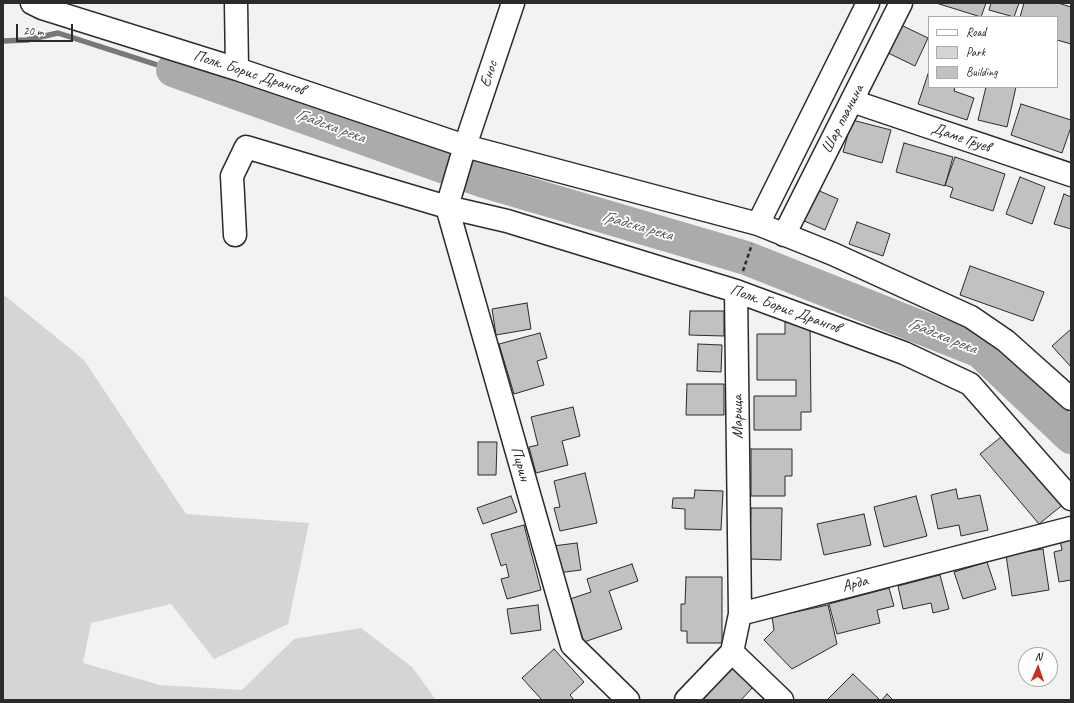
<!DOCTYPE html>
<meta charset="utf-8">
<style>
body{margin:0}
#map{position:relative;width:1074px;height:703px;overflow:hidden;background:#f2f2f2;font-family:Caveat,sans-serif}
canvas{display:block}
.frame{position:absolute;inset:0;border:4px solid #2b2b2b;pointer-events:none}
.legend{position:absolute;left:928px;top:16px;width:130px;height:72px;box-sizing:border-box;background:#fff;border:1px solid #aaa;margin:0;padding:5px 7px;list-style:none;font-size:12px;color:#2b2b2b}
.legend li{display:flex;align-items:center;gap:8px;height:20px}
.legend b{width:20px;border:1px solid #aaa}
.north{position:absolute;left:1018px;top:647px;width:40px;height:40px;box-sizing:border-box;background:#fff;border:1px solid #aaa;border-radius:50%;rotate:2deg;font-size:11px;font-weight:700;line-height:16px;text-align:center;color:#2b2b2b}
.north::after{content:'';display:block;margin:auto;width:14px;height:18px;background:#c8321e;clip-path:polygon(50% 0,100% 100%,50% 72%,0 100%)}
.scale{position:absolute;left:16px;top:24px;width:57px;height:18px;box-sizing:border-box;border:2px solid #2b2b2b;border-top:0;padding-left:5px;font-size:12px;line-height:14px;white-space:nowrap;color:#2b2b2b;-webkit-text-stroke:3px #fff;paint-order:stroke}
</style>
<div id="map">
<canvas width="1074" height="703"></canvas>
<div class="frame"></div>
<ul class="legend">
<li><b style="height:5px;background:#fff"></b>Road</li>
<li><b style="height:11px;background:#d5d5d5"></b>Park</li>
<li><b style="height:11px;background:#c1c1c1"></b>Building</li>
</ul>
<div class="north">N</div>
<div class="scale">20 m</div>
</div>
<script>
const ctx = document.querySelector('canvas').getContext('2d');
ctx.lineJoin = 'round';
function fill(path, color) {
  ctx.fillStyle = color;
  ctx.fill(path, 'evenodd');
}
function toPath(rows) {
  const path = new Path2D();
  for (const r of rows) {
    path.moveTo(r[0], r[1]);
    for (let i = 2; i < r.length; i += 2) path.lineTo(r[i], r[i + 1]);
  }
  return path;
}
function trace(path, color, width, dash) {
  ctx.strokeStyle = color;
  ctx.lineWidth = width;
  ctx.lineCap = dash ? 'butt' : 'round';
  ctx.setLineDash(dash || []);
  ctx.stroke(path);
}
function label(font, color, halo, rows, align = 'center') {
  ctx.font = font + ' Caveat,sans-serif';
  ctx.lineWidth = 3.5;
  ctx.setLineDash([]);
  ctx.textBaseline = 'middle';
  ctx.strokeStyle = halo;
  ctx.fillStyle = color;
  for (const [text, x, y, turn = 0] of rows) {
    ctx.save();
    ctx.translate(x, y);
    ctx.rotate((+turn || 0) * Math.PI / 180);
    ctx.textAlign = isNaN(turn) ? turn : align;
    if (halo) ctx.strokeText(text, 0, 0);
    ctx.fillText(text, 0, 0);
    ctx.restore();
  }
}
fill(toPath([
 [3,294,84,360,186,514,309,523,288,624,214,659,171,604,91,623,83,663,160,685,242,690,294,639,361,628,412,667,436,700,3,700]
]), '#d5d5d5');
trace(toPath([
 [3,41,27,40,58,33,173,70]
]), '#787878', 5.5);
trace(toPath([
 [173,70,484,181,746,258,980,351,1071,437]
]), '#ababab', 34);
const building = toPath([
 [936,3,986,3,981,17,936,3],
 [991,3,1019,3,1014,17,989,10,991,3],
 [1024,3,1058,3,1071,7,1071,44,1057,40,1057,17,1020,17,1024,3],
 [899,24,928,38,915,66,886,52,899,24],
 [929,71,929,87,955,87,954,91,974,98,967,120,918,104,929,71],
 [986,87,1016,87,1007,127,978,120,986,87],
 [1021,104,1071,120,1071,127,1062,153,1011,135,1021,104],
 [852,120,891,130,882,163,843,152,852,120],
 [904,143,953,157,945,186,896,172,904,143],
 [955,157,1005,174,993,211,950,197,953,188,945,185,955,157],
 [1020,177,1045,187,1032,224,1006,214,1020,177],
 [815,189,838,199,825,230,802,220,815,189],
 [1064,194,1071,197,1071,229,1054,224,1064,194],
 [857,222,890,234,883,256,849,244,857,222],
 [970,266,1044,292,1033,321,960,295,970,266],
 [527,303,531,329,496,335,492,309,527,303],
 [690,311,724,311,724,336,689,335,690,311],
 [785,322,810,322,811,412,801,412,801,430,754,430,754,396,796,396,796,380,757,380,757,334,785,334,785,322],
 [1071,329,1071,367,1052,346,1071,329],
 [540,333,547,358,537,361,544,385,514,394,499,344,540,333],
 [698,344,722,345,721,372,697,371,698,344],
 [687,384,724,384,724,415,686,415,687,384],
 [573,407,580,436,562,441,568,465,536,473,529,447,538,445,531,417,573,407],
 [1006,433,1065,503,1039,524,980,454,1006,433],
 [478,442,497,442,496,475,478,475,478,442],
 [751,449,792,449,792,476,785,476,785,496,751,496,751,449],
 [585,473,597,523,560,531,554,508,560,507,554,481,585,473],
 [956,489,958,499,980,495,988,530,961,536,959,525,938,529,931,495,956,489],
 [695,490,723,491,721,530,685,529,685,509,672,508,673,498,694,498,695,490],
 [511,496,517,512,483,524,477,508,511,496],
 [916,496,927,536,884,547,874,507,916,496],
 [751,508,782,508,781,560,750,559,751,508],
 [864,514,871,545,824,555,817,524,864,514],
 [524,525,541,590,507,599,501,579,509,577,506,564,501,566,491,534,524,525],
 [1071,539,1071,580,1059,582,1054,552,1062,550,1060,541,1071,539],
 [577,543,581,570,557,573,553,546,577,543],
 [1043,549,1049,590,1012,596,1006,555,1043,549],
 [987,562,996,589,963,599,954,572,987,562],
 [632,564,638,581,609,591,622,629,584,642,570,599,591,592,587,579,632,564],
 [940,575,949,609,933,613,931,603,903,609,898,586,940,575],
 [686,577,722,577,722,643,687,643,687,631,681,631,681,604,685,604,686,577],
 [889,588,894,606,877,610,880,623,837,634,829,604,889,588],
 [538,605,541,630,511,634,507,609,538,605],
 [828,605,837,644,792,669,764,640,774,630,772,617,828,605],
 [554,649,584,682,570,695,574,700,542,700,522,678,554,649],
 [731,667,753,687,741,700,703,700,731,667],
 [853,674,880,700,827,700,853,674],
 [887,694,893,700,882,700,887,694]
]);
fill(building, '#c1c1c1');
trace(building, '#2b2b2b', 1);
const minor = toPath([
 [32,3,42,8,237,69,465,146,758,224,833,254,971,317,1006,341,1071,399],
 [236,3,237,69],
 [513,3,465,146,447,207,572,645,628,700],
 [852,101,1071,175],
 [758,224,868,3],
 [235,235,232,176,246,147,447,207,507,221,736,291,904,353,970,384,1071,499],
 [784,235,901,3],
 [736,291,740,614],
 [732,652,782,700],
 [686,700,732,652,740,614,1071,528]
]);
trace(minor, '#2b2b2b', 25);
trace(toPath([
 [743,271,752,244]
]), '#2b2b2b', 2.5, [4, 3]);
trace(minor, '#fff', 22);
label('16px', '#2b2b2b', '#fff', [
 ["Полк. Борис Дрангов",249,73,18],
 ["Енос",489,74,-71],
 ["Шар планина",843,119,-63],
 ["Даме Груев",961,138,19],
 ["Полк. Борис Дрангов",785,309,20],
 ["Марица",738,417,-91],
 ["Пирин",520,464,74],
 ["Арда",855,584,-15]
]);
label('italic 17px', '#585858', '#fff', [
 ["Градска река",330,126,20],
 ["Градска река",637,226,16],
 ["Градска река",942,336,22]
]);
</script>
